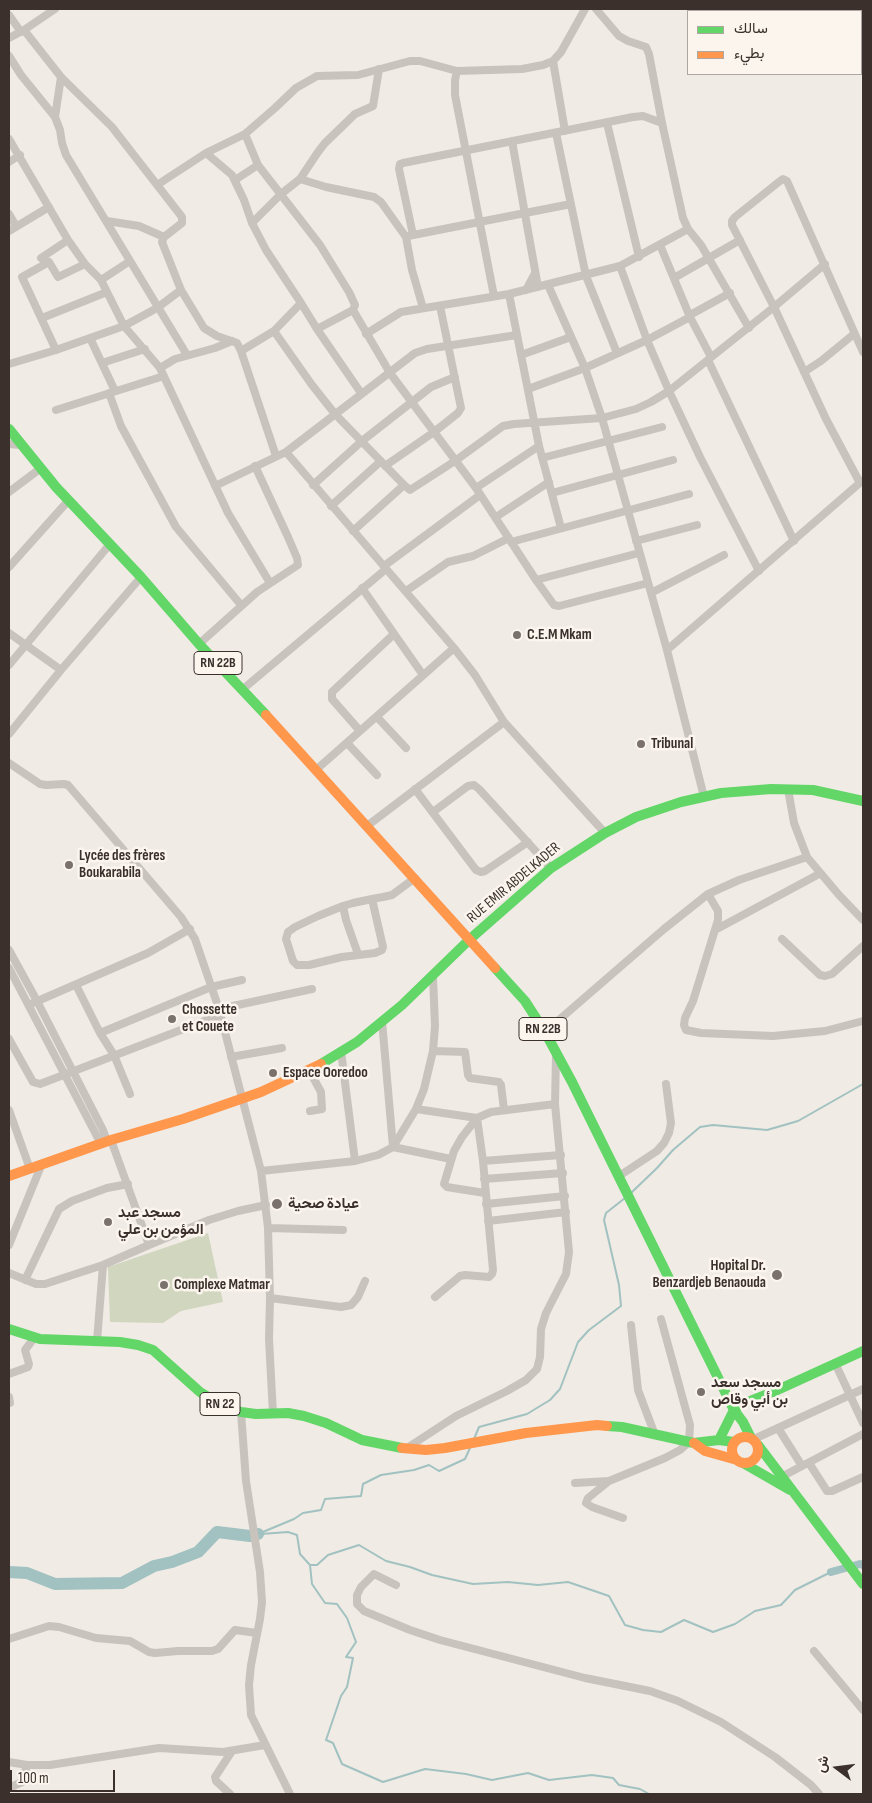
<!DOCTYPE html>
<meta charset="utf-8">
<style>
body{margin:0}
#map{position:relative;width:872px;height:1803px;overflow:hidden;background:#f0ebe5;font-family:"Sofia Sans Condensed",Vazirmatn,sans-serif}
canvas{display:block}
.frame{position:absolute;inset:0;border:10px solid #3b302b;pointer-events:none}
.legend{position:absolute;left:687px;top:10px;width:175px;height:65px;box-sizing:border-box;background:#fbf5ee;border:1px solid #aea6a0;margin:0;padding:6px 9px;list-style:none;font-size:15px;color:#3b302b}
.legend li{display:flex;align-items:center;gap:10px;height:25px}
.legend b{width:25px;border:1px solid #aea6a0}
.north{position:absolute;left:812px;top:1743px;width:50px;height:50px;-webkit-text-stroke:4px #fbf5ee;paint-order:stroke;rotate:285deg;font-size:14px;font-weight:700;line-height:20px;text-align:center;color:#3b302b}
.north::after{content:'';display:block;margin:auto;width:18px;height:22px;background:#3b302b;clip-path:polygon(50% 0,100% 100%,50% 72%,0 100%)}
.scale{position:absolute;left:10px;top:1770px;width:105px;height:22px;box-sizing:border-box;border:2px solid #3b302b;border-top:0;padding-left:6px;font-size:15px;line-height:18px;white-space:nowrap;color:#3b302b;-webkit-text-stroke:4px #fbf5ee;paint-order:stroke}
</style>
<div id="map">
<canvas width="872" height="1803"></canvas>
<div class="frame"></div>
<ul class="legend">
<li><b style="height:6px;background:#63d668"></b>سالك</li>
<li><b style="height:6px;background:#ff974d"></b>بطيء</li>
</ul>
<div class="north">ش</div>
<div class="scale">100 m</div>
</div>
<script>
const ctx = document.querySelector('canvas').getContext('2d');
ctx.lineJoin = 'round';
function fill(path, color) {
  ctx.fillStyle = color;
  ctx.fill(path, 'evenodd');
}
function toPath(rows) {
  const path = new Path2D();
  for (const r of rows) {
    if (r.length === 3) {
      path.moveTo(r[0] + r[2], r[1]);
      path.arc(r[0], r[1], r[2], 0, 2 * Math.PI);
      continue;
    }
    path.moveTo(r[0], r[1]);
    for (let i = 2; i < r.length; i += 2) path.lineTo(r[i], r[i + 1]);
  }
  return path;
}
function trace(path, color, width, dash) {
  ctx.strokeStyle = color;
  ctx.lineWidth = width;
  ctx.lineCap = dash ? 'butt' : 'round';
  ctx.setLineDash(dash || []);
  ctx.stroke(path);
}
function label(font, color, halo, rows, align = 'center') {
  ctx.font = font + ' "Sofia Sans Condensed",Vazirmatn,sans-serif';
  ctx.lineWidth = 5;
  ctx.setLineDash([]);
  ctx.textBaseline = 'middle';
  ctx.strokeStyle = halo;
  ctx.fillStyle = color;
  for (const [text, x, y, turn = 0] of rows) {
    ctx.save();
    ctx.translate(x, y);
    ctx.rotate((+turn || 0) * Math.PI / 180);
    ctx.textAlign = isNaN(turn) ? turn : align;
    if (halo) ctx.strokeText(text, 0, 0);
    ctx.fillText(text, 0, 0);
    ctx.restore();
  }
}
fill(toPath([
 [208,1233,223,1302,181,1311,163,1323,110,1322,108,1267]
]), '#d1d6bf');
trace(toPath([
 [631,1193,657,1168,673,1150,700,1127,713,1125,767,1130,798,1121,863,1084],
 [474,1439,479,1427,527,1414,550,1400,560,1389,578,1342,589,1330,621,1306,619,1285,604,1220,606,1213,625,1198],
 [258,1534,294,1519,303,1513,321,1510,325,1499,361,1496,363,1484,381,1475,414,1470,429,1465,439,1471,465,1459,470,1448],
 [261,1534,288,1532,297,1535,300,1554,310,1565,312,1584,325,1603,337,1604,347,1618,356,1642,346,1657,353,1658,347,1687,341,1696,326,1740,333,1743,342,1764,383,1782,425,1769,466,1774,492,1780,528,1773,549,1780,592,1775,613,1778,619,1785,640,1789,649,1794],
 [311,1565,317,1565,328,1555,359,1545,386,1561,410,1567,432,1575,473,1584,508,1582,538,1585,568,1582,609,1596,625,1625,643,1630,661,1632,684,1620,713,1632,735,1624,755,1611,781,1605,795,1590,831,1572]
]), '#a1c2c1', 2);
trace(toPath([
 [831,1572,860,1564,863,1565]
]), '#a1c2c1', 8);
trace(toPath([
 [9,1572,27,1573,55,1584,122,1583,154,1566,172,1562,198,1552,217,1532,250,1536,258,1534]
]), '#a1c2c1', 12);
trace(toPath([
 [596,9,619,36,628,41,646,47,649,54,662,123,683,218,688,229,701,245,749,328],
 [9,15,21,32],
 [9,38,24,30,55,9],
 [9,56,21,75,55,117,60,130,62,143,66,155,187,355],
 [553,61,565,131],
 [457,71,455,80,455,95,494,296],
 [55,117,61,77],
 [607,123,639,257],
 [556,133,586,276,617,353],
 [245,134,258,165,320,245,349,292,355,305,353,310],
 [9,139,68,240,85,264,101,280,124,326,160,368,228,513,270,583],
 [512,141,538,287],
 [206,153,245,134,275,108,296,88,317,76,358,75,410,61,420,61,457,71,522,69,543,65,553,61,561,52,585,9],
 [9,162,20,155],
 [300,179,318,152,325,143,355,114,373,106,379,69],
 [235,180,258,165],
 [157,185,206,153,232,175,244,200,252,223,266,250,301,303,317,329,361,393],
 [9,214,16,226],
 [107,221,139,226,164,237],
 [252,223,281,194,300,179,326,187,374,197,381,202,406,237,412,270,423,308],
 [9,231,49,207],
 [413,235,399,169,400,164,403,163,633,117,643,116,662,123],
 [408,236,571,204],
 [660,245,690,317,711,357],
 [41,258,68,240],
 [620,266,647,340,669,391,700,457,759,571],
 [674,278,740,240],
 [101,280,130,261],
 [548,285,585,368,602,418,667,650,704,797],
 [181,290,204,328,217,336,237,343,241,351,276,456],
 [526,290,535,273],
 [509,294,539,446,561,528],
 [690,315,730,293],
 [42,318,107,292],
 [317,329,353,310,390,373,476,488,536,580,554,605,559,606,648,583],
 [274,331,312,385,335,414,404,485,410,490,455,461,503,426,514,424,602,418,636,409,651,402,669,391,774,307,825,264],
 [366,334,401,312,509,294,620,266,688,229],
 [90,338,115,391],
 [56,350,22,277,49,262,58,277,85,264],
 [241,351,274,331,301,303],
 [521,355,571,337],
 [708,360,794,541],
 [102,363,145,349],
 [9,364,56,350,124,326,157,308,181,290,162,242,164,237,182,223,182,217,112,127,61,77,24,30],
 [160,368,175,359,215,348,232,341],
 [804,372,821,361,854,334],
 [528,389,585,368,647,340,690,317],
 [109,393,121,426,176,527,241,605],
 [56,410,164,376],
 [9,444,20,445],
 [286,452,454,648,475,675,504,722,605,833],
 [542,458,662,427],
 [385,466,434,432,458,413,461,408,440,306],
 [860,483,826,419,774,307,732,225,732,221,735,217,780,181,783,179,787,181,863,352],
 [313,485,362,441,431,387,455,377],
 [215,486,286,452,415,353,427,349,517,335],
 [476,488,539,446],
 [9,492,41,468],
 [552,493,673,460],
 [331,506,381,461],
 [496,517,549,482],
 [353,531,404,485],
 [636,541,697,525],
 [511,542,689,494],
 [384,566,480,495],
 [9,567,68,501],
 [536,580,639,553],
 [362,588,423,675],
 [406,591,448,562,473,556,509,538],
 [651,593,724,555],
 [9,633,61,670,9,734],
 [199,644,257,592,298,565,297,558,288,537,255,466],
 [667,650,862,481],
 [9,665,110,544],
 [61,670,141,577],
 [243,689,386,569],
 [377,717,406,748],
 [360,731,332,699,332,692,394,634],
 [347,743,377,775],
 [9,763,40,784,46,785,64,784,68,785,181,917,195,939,219,1009,261,1171,268,1228,270,1298,269,1339,273,1414],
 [317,769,454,648],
 [415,789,476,870,481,872,485,871,528,842],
 [788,789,794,823,807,857],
 [433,812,468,786,474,785,479,789,551,868],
 [367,826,504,722],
 [708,894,718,911,718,920,693,1001,685,1018,684,1025,686,1030,701,1033,773,1036,825,1031,863,1021],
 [372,899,383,947,382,950,375,953,342,957,309,965,297,965,293,961,286,939,288,932,295,927,318,916,343,906,353,903,372,899,383,897,392,895,415,878],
 [343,906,346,920,358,954],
 [715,930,819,874],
 [782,939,820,975,825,976,832,974,863,946],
 [9,950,37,1001,103,1130,107,1141],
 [9,968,101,1144],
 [76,985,100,1033,114,1055,130,1094],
 [33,1003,148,953,190,929],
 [219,1009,312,989],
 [382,1021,393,1147,451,1159],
 [545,1032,664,929,708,894,739,880,807,857,839,895,863,920],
 [100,1033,211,987,242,980],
 [9,1039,33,1082,40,1084,220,1015],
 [341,1051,355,1161],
 [433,1051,465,1052,468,1075,470,1078,499,1082,501,1085,504,1110],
 [231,1057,282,1048],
 [309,1070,321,1092,322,1109,310,1111],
 [416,1109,477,1118,483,1161,493,1270,492,1274,489,1277,465,1275,460,1276,435,1297],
 [9,1110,30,1169],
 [483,1161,561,1155],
 [261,1171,355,1161,378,1155,393,1147,416,1109,424,1089,433,1051,435,1026,433,977],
 [619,1176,657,1151,664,1143,669,1133,671,1123,666,1084],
 [484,1179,563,1173],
 [485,1193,453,1188,447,1187,444,1184,454,1151,462,1137,477,1118,491,1112,555,1104],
 [486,1204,565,1196],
 [488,1221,566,1212],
 [268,1228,343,1230],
 [9,1245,41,1166],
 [149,1245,209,1220,238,1211,266,1205],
 [9,1273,36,1284,45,1284,103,1265,149,1245,111,1140],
 [25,1280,59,1209,72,1201,107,1188,128,1184],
 [270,1298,341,1307,351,1305,358,1297,365,1281],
 [631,1325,638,1390,655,1435],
 [97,1341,103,1265],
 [835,1363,863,1423],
 [9,1374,28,1367,29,1364,25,1350,34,1338],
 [9,1397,10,1403],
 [241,1412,246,1481,260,1572,262,1602,260,1619,251,1665,249,1685,251,1715,290,1794],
 [778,1428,802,1466],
 [754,1439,863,1389],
 [407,1448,456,1416,507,1391,526,1380,537,1369,540,1357,541,1329,546,1313,566,1274,569,1252,555,1104,556,1055],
 [809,1463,827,1491,832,1491,863,1477],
 [783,1476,863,1434],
 [609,1481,588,1498,586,1503,592,1507,623,1518],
 [575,1483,609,1481,665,1458,680,1450,689,1442,690,1425,661,1319],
 [396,1585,374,1574,361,1587,357,1595,357,1604,364,1611,410,1630,440,1640,585,1678,650,1691,678,1701,721,1722,775,1757,811,1785,819,1794],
 [9,1639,49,1626,59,1627,96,1638,130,1641,149,1652,155,1653,178,1651,212,1651,218,1649,235,1630,257,1633],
 [814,1651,863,1710],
 [9,1762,27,1765,50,1765,159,1748,223,1752,265,1745],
 [9,1788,22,1782,27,1765],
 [230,1794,216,1781,215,1777,232,1751]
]), '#c9c3be', 8);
trace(toPath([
 [9,429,56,487,141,577,199,644,266,715],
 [495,968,525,1001,545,1032,572,1082,734,1410,743,1422,751,1438],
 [321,1064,357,1042,402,1005,470,939,551,868,605,833,636,817,681,802,721,793,771,789,813,790,863,801],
 [9,1329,40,1339,120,1342,138,1345,153,1350,200,1392,225,1407,241,1412,256,1414,288,1413,304,1416,326,1423,362,1440,402,1448],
 [733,1408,773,1392,863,1351],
 [607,1426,622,1427,694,1443,719,1440,734,1442],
 [719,1440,734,1410],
 [758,1445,863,1584],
 [743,1463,790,1490]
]), '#63d668', 10);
trace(toPath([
 [266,715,495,968],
 [9,1176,111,1140,183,1119,261,1092,321,1064],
 [745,1450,13],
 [694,1443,705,1451,737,1460],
 [402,1448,426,1450,445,1448,526,1433,597,1425,607,1426]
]), '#ff974d', 10);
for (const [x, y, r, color] of [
 [517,635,5,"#7a716c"],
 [641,744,5,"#7a716c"],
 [69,865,5,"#7a716c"],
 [172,1019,5,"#7a716c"],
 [273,1073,5,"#7a716c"],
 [277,1204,6,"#7a716c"],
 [108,1222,5,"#7a716c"],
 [777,1275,6,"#7a716c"],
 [164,1285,5,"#7a716c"],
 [701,1392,5,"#7a716c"]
]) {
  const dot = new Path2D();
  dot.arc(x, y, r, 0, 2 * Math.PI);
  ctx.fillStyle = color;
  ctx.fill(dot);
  trace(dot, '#fbf5ee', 2);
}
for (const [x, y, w] of [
 [218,663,48],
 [543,1029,48],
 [220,1404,40]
]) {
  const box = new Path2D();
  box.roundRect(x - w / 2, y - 11.5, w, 23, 4);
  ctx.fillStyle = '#fbf5ee';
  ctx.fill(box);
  trace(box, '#3b302b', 1);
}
label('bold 14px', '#3b302b', null, [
 ["RN 22B",218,663],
 ["RN 22B",543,1029],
 ["RN 22",220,1404]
]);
label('bold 15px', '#3b302b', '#fbf5ee', [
 ["C.E.M Mkam",527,635],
 ["Tribunal",651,744],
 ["Lycée des frères",79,856],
 ["Boukarabila",79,873],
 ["Chossette",182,1010],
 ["et Couete",182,1027],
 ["Espace Ooredoo",283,1073],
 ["عيادة صحية",288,1204],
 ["مسجد عبد",118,1213],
 ["المؤمن بن علي",118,1230],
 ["Hopital Dr.",766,1266,"right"],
 ["Benzardjeb Benaouda",766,1283,"right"],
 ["Complexe Matmar",174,1285],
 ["مسجد سعد",711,1383],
 ["بن أبي وقاص",711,1400]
], 'left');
label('15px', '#3b302b', '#fbf5ee', [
 ["RUE EMIR ABDELKADER",514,883,-40]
]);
</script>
